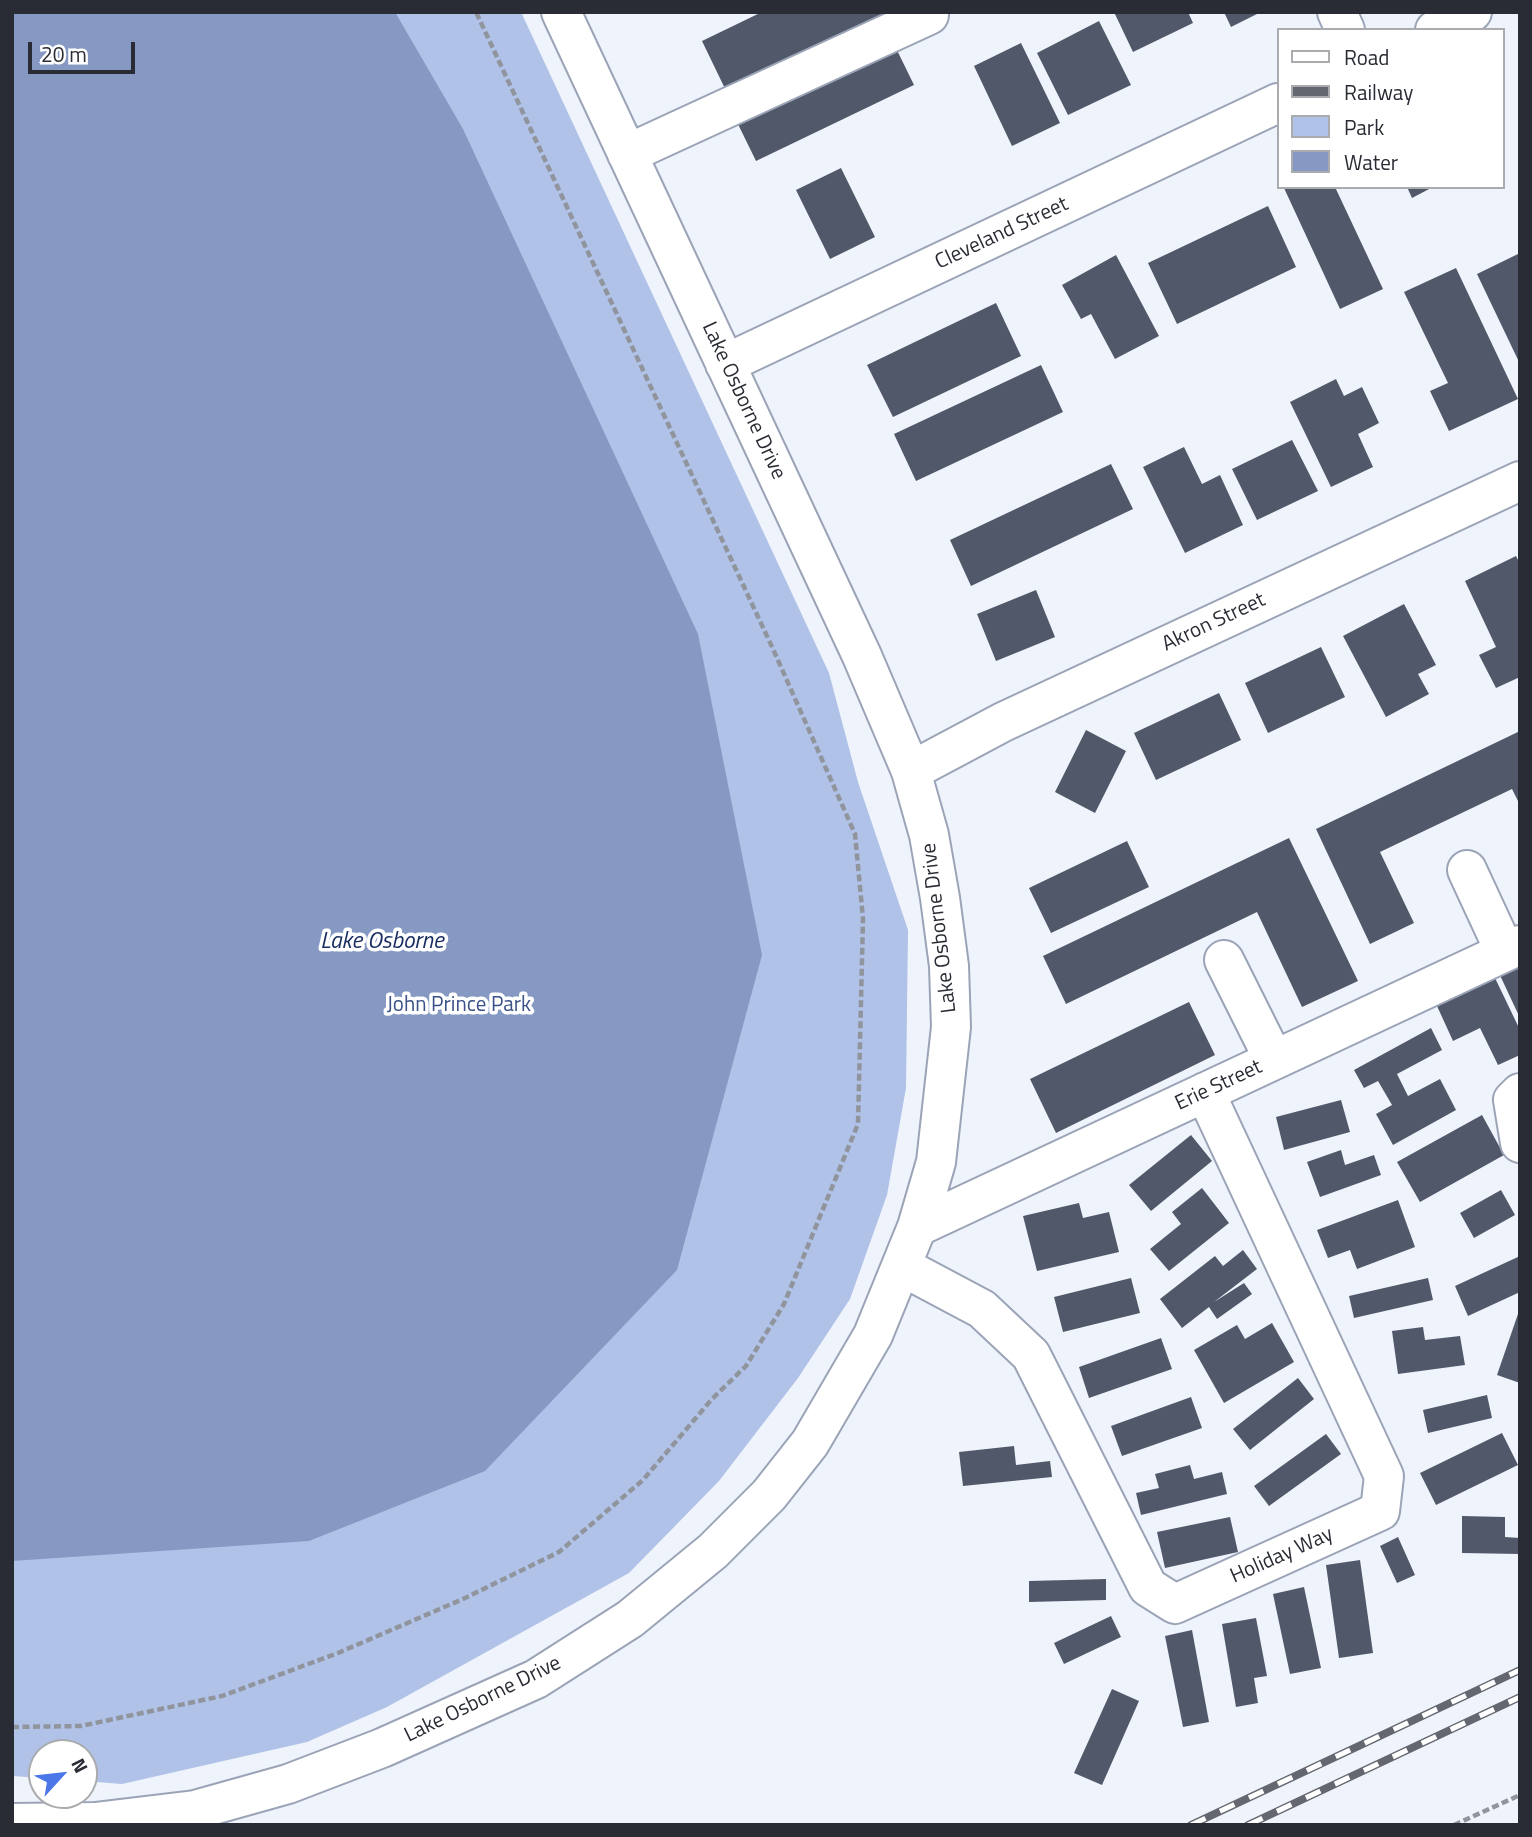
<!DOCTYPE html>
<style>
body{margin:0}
#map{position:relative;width:1532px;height:1837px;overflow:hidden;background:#eff3fb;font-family:"Titillium Web",sans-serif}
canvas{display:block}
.frame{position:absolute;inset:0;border:14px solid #292c34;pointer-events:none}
.legend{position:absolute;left:1277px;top:28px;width:228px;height:161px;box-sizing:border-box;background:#fff;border:2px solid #a9abae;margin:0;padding:9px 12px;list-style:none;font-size:21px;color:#292c34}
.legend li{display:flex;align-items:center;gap:14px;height:35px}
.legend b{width:35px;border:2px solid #a9abae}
.north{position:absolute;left:28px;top:1739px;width:70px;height:70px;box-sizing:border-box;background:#fff;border:2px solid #a9abae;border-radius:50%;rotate:63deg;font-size:19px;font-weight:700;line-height:28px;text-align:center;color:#292c34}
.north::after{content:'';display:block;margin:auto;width:24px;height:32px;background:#4b77e9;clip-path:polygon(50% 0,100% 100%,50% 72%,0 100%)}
.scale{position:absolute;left:28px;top:42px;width:107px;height:32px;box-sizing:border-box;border:4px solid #292c34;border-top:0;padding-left:9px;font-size:21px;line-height:24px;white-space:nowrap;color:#292c34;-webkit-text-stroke:5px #fff;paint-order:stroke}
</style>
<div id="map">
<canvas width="1532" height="1837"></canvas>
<div class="frame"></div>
<ul class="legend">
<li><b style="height:9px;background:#fff"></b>Road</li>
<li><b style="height:9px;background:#64676f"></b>Railway</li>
<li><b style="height:19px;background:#b0c2e7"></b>Park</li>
<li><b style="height:19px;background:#8599c3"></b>Water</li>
</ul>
<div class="north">N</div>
<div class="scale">20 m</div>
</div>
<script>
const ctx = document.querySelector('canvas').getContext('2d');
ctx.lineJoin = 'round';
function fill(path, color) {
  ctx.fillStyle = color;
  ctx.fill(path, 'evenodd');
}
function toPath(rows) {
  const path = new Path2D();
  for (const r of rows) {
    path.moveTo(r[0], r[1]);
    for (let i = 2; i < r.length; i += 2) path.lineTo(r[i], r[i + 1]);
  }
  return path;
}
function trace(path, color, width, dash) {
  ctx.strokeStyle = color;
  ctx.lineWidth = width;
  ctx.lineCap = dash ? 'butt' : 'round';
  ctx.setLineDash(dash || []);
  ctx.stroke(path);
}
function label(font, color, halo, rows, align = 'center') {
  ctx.font = font + ' "Titillium Web",sans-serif';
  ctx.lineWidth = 7;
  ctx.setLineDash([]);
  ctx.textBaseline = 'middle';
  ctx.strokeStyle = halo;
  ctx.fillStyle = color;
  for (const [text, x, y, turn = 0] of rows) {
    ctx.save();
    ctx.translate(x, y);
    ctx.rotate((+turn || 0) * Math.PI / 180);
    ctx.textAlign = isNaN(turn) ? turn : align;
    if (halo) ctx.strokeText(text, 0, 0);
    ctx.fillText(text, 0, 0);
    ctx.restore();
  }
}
fill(toPath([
 [12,12,521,12,829,673,858,782,908,930,906,1088,887,1195,850,1299,798,1378,719,1481,629,1573,387,1707,307,1742,122,1784,84,1781,84,1753,42,1753,42,1778,12,1776]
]), '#b0c2e7');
fill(toPath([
 [12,12,395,12,463,129,698,634,762,955,677,1270,485,1471,309,1541,12,1561]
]), '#8599c3');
fill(toPath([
 [762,12,912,12,730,99,702,41],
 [1114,12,1188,12,1193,23,1133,52],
 [1224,12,1261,12,1231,27],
 [1099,21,1131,85,1068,115,1037,53],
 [893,42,914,85,756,161,735,118],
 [1021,43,1060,123,1012,146,974,66],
 [841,168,875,237,830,259,796,190],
 [1335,187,1383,289,1340,309,1284,188],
 [1407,187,1433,187,1412,198],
 [1268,206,1296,267,1177,324,1148,263],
 [1520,253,1520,364,1477,274],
 [1116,255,1159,336,1115,359,1091,314,1081,319,1062,285],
 [1456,268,1518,399,1449,431,1430,391,1448,383,1404,292],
 [996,303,1021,356,893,417,867,365],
 [1041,365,1063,412,916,481,894,434],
 [1336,379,1344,396,1362,387,1379,423,1358,434,1373,467,1331,487,1290,402],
 [1292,440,1318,491,1257,520,1232,469],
 [1184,447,1202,484,1220,475,1243,525,1185,553,1143,467],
 [1111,464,1133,509,971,586,950,540],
 [1516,556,1520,564,1520,677,1496,688,1479,655,1496,647,1465,581],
 [1036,590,1055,637,996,661,977,614],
 [1404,604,1436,665,1418,674,1429,694,1386,717,1343,636],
 [1321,647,1345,697,1268,733,1245,683],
 [1219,693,1241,740,1156,780,1134,733],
 [1086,730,1126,751,1095,813,1055,792],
 [1520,731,1520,805,1512,789,1380,852,1414,923,1370,944,1316,829],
 [1289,838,1358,981,1302,1007,1257,912,1066,1004,1043,956],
 [1127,841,1149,887,1051,933,1029,888],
 [1520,961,1520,1018,1498,971],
 [1495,978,1520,1030,1520,1055,1498,1065,1480,1028,1453,1041,1437,1006],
 [1189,1002,1215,1055,1056,1133,1030,1079],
 [1431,1028,1442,1050,1397,1074,1408,1096,1440,1079,1456,1110,1393,1145,1376,1114,1392,1105,1378,1081,1364,1088,1354,1070],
 [1341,1100,1350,1132,1284,1150,1276,1117],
 [1482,1115,1504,1155,1420,1202,1397,1162],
 [1191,1135,1212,1161,1151,1211,1129,1185],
 [1341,1150,1345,1165,1374,1155,1381,1175,1320,1197,1307,1162],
 [1202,1188,1229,1223,1169,1271,1150,1249,1181,1224,1172,1212],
 [1501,1190,1515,1215,1474,1238,1460,1213],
 [1398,1200,1415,1247,1357,1269,1350,1250,1328,1258,1317,1230],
 [1079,1203,1083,1218,1109,1212,1119,1252,1037,1271,1023,1216],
 [1243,1250,1257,1269,1214,1302,1244,1283,1252,1294,1217,1319,1209,1307,1182,1328,1160,1299,1215,1256,1223,1266],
 [1520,1256,1520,1292,1468,1316,1455,1286],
 [1131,1278,1140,1313,1063,1332,1054,1297],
 [1428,1278,1433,1300,1354,1318,1349,1296],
 [1519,1311,1520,1311,1520,1383,1497,1375],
 [1272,1323,1294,1362,1224,1403,1194,1350,1237,1325,1245,1339],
 [1423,1327,1425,1340,1460,1336,1465,1365,1398,1374,1392,1331],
 [1161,1338,1172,1369,1089,1398,1079,1367],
 [1298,1378,1314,1399,1250,1450,1233,1429],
 [1487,1395,1492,1418,1428,1433,1423,1410],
 [1191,1397,1202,1428,1122,1456,1111,1426],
 [1502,1433,1518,1465,1436,1505,1420,1473],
 [1326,1434,1341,1454,1269,1506,1254,1486],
 [1014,1446,1016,1465,1050,1461,1052,1477,963,1486,959,1452],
 [1190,1465,1194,1479,1222,1472,1227,1494,1141,1515,1136,1493,1159,1488,1155,1474],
 [1462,1516,1505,1517,1505,1537,1520,1538,1520,1554,1462,1553],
 [1230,1517,1238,1552,1165,1568,1157,1532],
 [1398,1537,1415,1575,1397,1583,1380,1546],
 [1360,1560,1373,1653,1339,1658,1326,1565],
 [1106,1579,1106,1600,1029,1602,1029,1581],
 [1304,1587,1321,1668,1290,1674,1273,1594],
 [1111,1616,1121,1637,1064,1664,1054,1643],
 [1256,1618,1267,1676,1254,1678,1258,1703,1236,1707,1222,1624],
 [1192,1630,1209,1722,1183,1727,1165,1636],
 [1112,1689,1139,1701,1102,1785,1074,1773]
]), '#515869');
const minor = toPath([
 [1337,12,1345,30],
 [1435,30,1472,12],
 [627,154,929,15,928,12],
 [725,364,1278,103],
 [911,771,1003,722,1520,481],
 [1467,870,1505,952],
 [1224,960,1274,1060],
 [1520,1093,1513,1100,1520,1143],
 [917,1227,1520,945],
 [903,1267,982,1309,1031,1355,1148,1587,1175,1604,1380,1511,1384,1476,1205,1092],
 [12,1823,95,1822,195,1810,288,1784,382,1748,536,1679,630,1619,713,1551,769,1495,810,1443,873,1335,917,1227,936,1162,951,1027,949,966,940,898,929,835,911,771,862,656,561,12]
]);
trace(minor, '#9ba4b7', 42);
trace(toPath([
 [12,1727,81,1726,222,1696,338,1653,463,1599,559,1552,643,1480,712,1399,746,1366,784,1304,858,1124,863,919,855,834,773,649,476,12],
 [1454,1825,1520,1795]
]), '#90949c', 4.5, [7, 3.5]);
trace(minor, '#fff', 38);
const rail = toPath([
 [1191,1825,1520,1670],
 [1248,1825,1520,1697]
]);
trace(rail, '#64676f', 8);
trace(rail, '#fff', 5, [16]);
label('21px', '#292c34', '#fff', [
 ["Cleveland Street",1002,234,-25],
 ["Lake Osborne Drive",743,401,65],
 ["Akron Street",1214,623,-25],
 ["Lake Osborne Drive",940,928,-97],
 ["Erie Street",1219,1086,-25],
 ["Holiday Way",1282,1556,-24],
 ["Lake Osborne Drive",483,1700,-26]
]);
label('21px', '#395088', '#fff', [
 ["John Prince Park",459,1006]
]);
label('italic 23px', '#192d61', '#fff', [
 ["Lake Osborne",382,942]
]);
</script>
